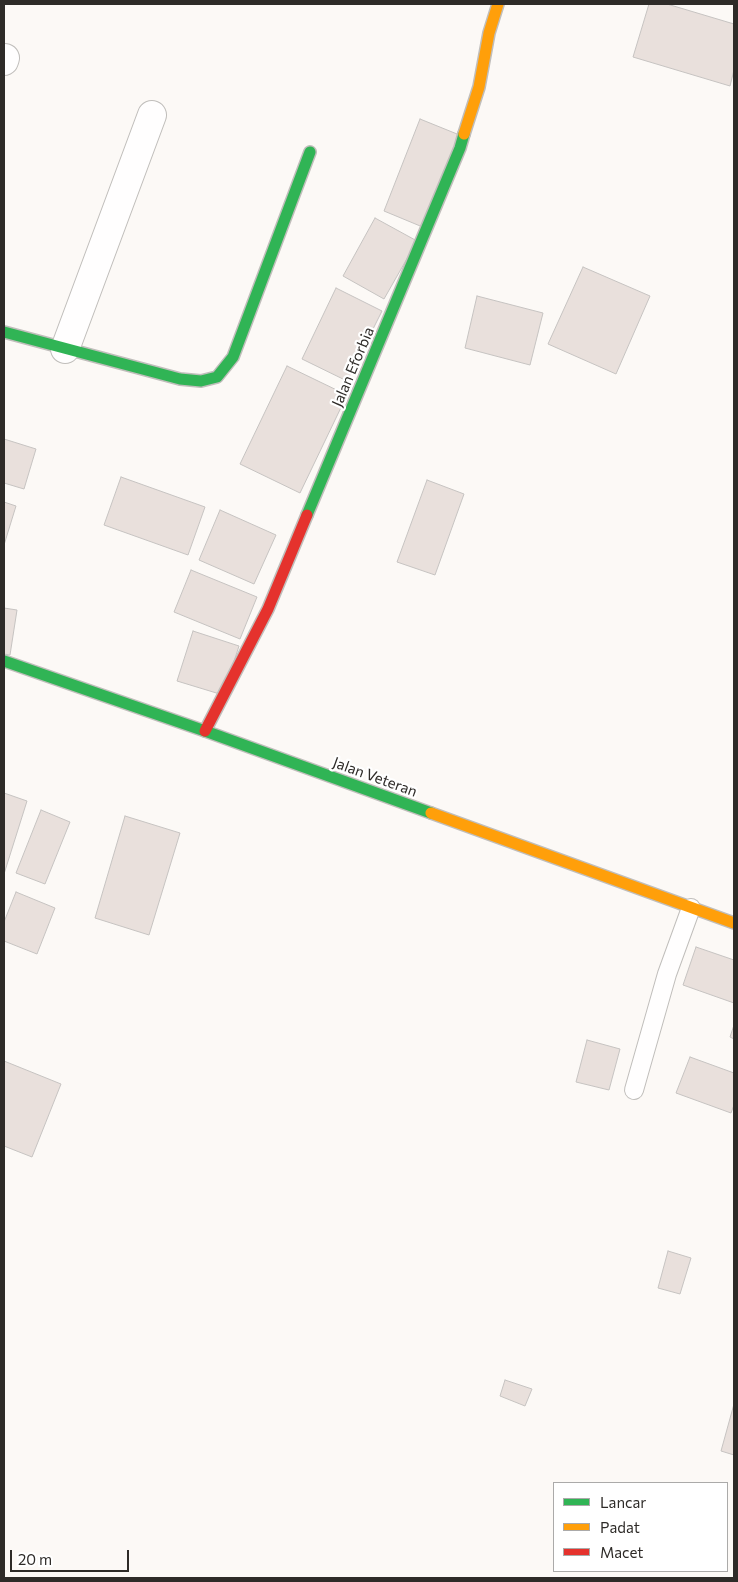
<!DOCTYPE html>
<style>
body{margin:0}
#map{position:relative;width:738px;height:1582px;overflow:hidden;background:#fcf9f6;font-family:Commissioner,sans-serif}
canvas{display:block}
.frame{position:absolute;inset:0;border:5px solid #2e2b28;pointer-events:none}
.legend{position:absolute;left:553px;top:1482px;width:175px;height:90px;box-sizing:border-box;background:#fff;border:1px solid #abaaa9;margin:0;padding:6px 9px;list-style:none;font-size:15px;color:#2e2b28}
.legend li{display:flex;align-items:center;gap:10px;height:25px}
.legend b{width:25px;border:1px solid #abaaa9}
.scale{position:absolute;left:10px;top:1550px;width:119px;height:22px;box-sizing:border-box;border:2px solid #2e2b28;border-top:0;padding-left:6px;font-size:15px;line-height:18px;white-space:nowrap;color:#2e2b28;-webkit-text-stroke:4px #fff;paint-order:stroke}
</style>
<div id="map">
<canvas width="738" height="1582"></canvas>
<div class="frame"></div>
<ul class="legend">
<li><b style="height:6px;background:#30b455"></b>Lancar</li>
<li><b style="height:6px;background:#ff9f0a"></b>Padat</li>
<li><b style="height:6px;background:#e5322d"></b>Macet</li>
</ul>
<div class="scale">20 m</div>
</div>
<script>
const ctx = document.querySelector('canvas').getContext('2d');
ctx.lineJoin = 'round';
function fill(path, color) {
  ctx.fillStyle = color;
  ctx.fill(path, 'evenodd');
}
function toPath(rows) {
  const path = new Path2D();
  for (const r of rows) {
    path.moveTo(r[0], r[1]);
    for (let i = 2; i < r.length; i += 2) path.lineTo(r[i], r[i + 1]);
  }
  return path;
}
function trace(path, color, width, dash) {
  ctx.strokeStyle = color;
  ctx.lineWidth = width;
  ctx.lineCap = dash ? 'butt' : 'round';
  ctx.setLineDash(dash || []);
  ctx.stroke(path);
}
function label(font, color, halo, rows, align = 'center') {
  ctx.font = font + ' Commissioner,sans-serif';
  ctx.lineWidth = 4.5;
  ctx.setLineDash([]);
  ctx.textBaseline = 'middle';
  ctx.strokeStyle = halo;
  ctx.fillStyle = color;
  for (const [text, x, y, turn = 0] of rows) {
    ctx.save();
    ctx.translate(x, y);
    ctx.rotate((+turn || 0) * Math.PI / 180);
    ctx.textAlign = isNaN(turn) ? turn : align;
    if (halo) ctx.strokeText(text, 0, 0);
    ctx.fillText(text, 0, 0);
    ctx.restore();
  }
}
const building = toPath([
 [649,4,667,4,734,24,734,70,730,86,633,57,649,4],
 [420,119,462,136,425,228,384,211,420,119],
 [375,218,417,241,384,299,343,276,375,218],
 [583,267,650,296,616,374,548,344,583,267],
 [336,288,382,311,347,381,302,359,336,288],
 [477,296,543,313,530,365,465,348,477,296],
 [287,366,347,395,300,493,240,464,287,366],
 [4,439,36,449,24,489,4,483,4,439],
 [121,477,205,507,188,555,104,525,121,477],
 [427,480,464,494,435,575,397,562,427,480],
 [4,502,16,506,4,545,4,502],
 [220,510,276,535,254,584,199,560,220,510],
 [191,570,257,597,240,639,174,612,191,570],
 [4,608,17,610,10,655,4,654,4,608],
 [193,631,239,646,223,695,177,681,193,631],
 [4,793,27,801,4,874,4,793],
 [41,810,70,822,45,884,16,873,41,810],
 [125,816,180,833,149,935,95,918,125,816],
 [16,892,55,908,37,954,4,941,4,922,16,892],
 [696,947,734,960,734,1003,683,985,696,947],
 [734,1025,734,1039,730,1037,734,1025],
 [587,1040,620,1049,609,1090,576,1082,587,1040],
 [690,1057,734,1073,734,1105,731,1113,676,1093,690,1057],
 [4,1061,61,1084,32,1157,4,1146,4,1061],
 [668,1251,691,1258,680,1294,658,1288,668,1251],
 [505,1380,532,1389,525,1406,500,1396,505,1380],
 [734,1404,734,1455,721,1451,734,1404]
]);
fill(building, '#e9e0dc');
trace(building, '#c6c3c1', 1);
const lane = toPath([
 [634,1090,667,974,691,908]
]);
const street = toPath([
 [4,61,5,58],
 [65,349,152,115]
]);
const fast = toPath([
 [4,332,180,379,201,381,217,377,233,357,310,152],
 [307,515,460,148,464,134],
 [4,661,205,731,431,813]
]);
const slow = toPath([
 [464,134,479,87,489,33,498,4],
 [431,813,734,923]
]);
const jam = toPath([
 [205,731,268,609,307,515]
]);
trace(lane, '#c0bebb', 20);
trace(street, '#c0bebb', 30);
trace(fast, '#c0bebb', 14);
trace(slow, '#c0bebb', 14);
trace(jam, '#c0bebb', 14);
trace(lane, '#fffefe', 18);
trace(street, '#fffefe', 28);
trace(fast, '#30b455', 11);
trace(slow, '#ff9f0a', 11);
trace(jam, '#e5322d', 11);
label('15px', '#2e2b28', '#fff', [
 ["Jalan Eforbia",353,367,-67],
 ["Jalan Veteran",375,777,20]
]);
</script>
